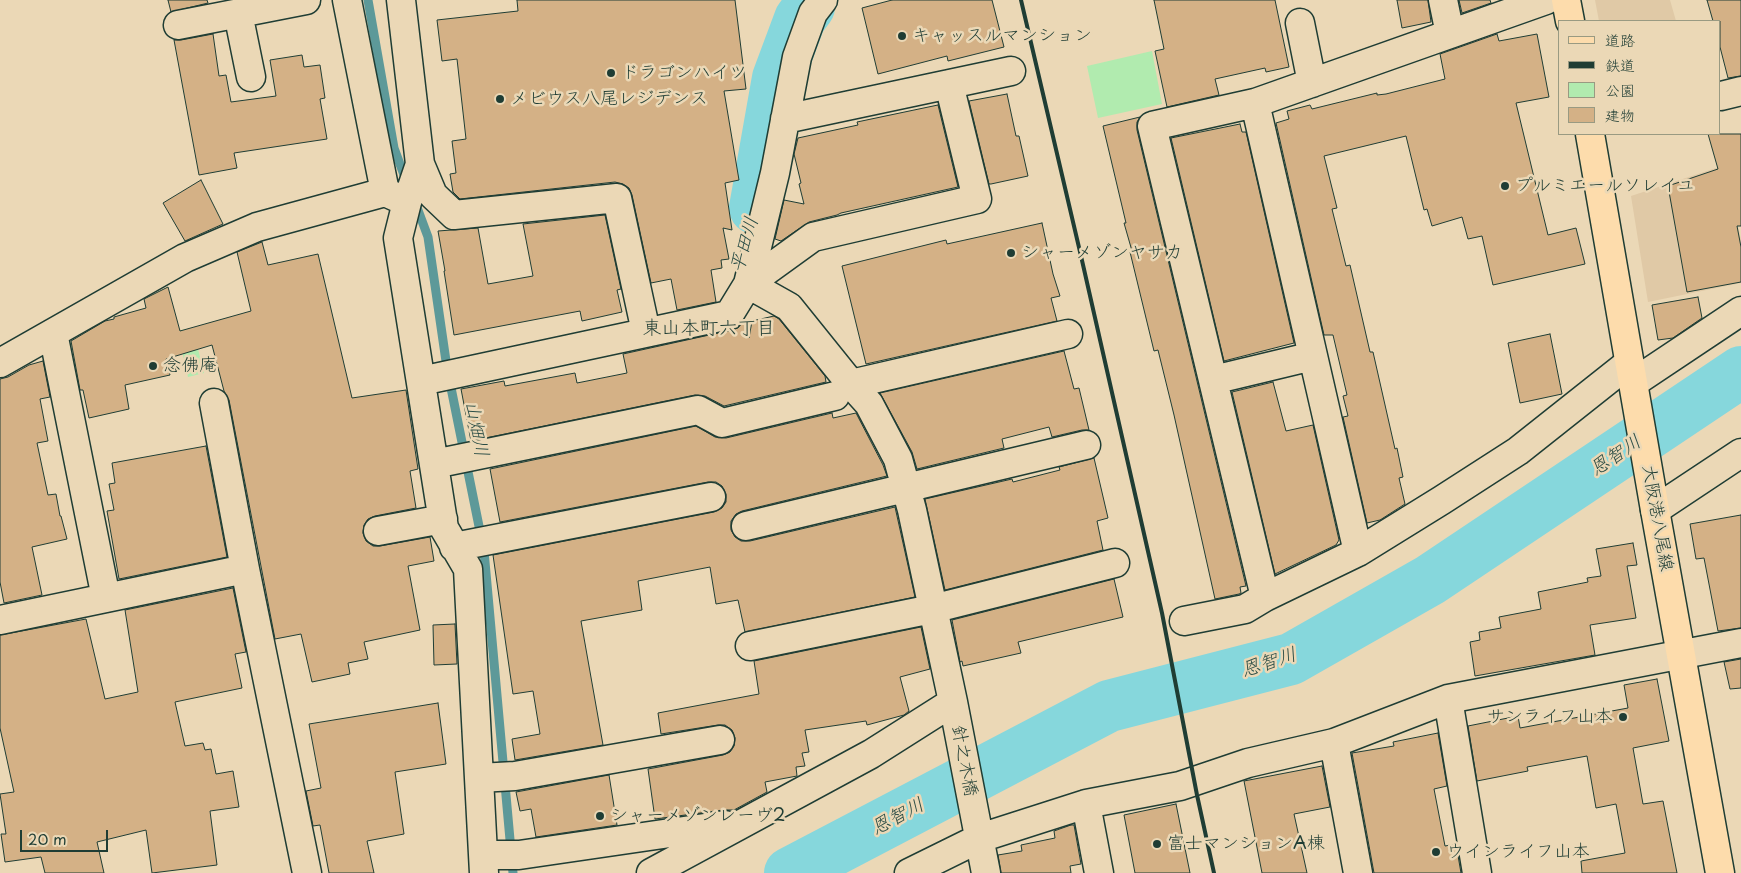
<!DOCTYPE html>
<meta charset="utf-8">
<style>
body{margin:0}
#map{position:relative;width:1741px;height:873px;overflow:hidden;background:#ebd8b6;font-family:"Playpen Sans","Klee One",sans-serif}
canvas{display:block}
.legend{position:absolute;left:1558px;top:20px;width:162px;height:115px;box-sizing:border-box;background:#ebd8b6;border:1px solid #999a82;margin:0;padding:6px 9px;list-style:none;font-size:15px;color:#1f3d34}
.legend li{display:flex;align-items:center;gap:10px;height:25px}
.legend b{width:25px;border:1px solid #999a82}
.scale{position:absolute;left:20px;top:830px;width:88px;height:22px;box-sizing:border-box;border:2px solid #1f3d34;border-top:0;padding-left:6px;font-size:15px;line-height:18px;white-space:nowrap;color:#1f3d34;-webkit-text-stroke:4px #ebd8b6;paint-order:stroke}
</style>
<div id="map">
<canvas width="1741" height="873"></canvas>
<ul class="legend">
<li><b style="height:6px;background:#fddcac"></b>道路</li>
<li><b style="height:6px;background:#1f3d34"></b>鉄道</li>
<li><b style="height:14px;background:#b1ebaf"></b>公園</li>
<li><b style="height:14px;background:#d4b186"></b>建物</li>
</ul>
<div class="scale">20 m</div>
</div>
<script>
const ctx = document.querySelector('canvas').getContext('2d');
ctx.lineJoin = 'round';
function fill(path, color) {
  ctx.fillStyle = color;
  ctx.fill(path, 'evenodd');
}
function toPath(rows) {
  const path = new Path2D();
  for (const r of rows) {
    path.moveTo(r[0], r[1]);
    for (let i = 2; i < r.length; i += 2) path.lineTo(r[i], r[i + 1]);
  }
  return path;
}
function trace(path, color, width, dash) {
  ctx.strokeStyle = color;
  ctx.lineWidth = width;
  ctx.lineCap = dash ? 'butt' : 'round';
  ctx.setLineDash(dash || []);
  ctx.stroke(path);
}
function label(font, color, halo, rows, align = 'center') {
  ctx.font = font + ' "Playpen Sans","Klee One",sans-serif';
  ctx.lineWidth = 5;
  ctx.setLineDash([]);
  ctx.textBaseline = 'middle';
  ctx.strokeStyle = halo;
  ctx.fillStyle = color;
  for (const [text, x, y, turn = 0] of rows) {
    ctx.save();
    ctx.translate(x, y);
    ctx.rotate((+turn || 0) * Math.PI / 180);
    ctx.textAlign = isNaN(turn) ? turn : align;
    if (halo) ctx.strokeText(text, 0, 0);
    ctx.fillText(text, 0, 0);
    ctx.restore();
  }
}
fill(toPath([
 [1595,0,1670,0,1676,21,1599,21],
 [1725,165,1741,240,1741,283,1648,302,1631,196]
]), '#e0c9a6');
fill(toPath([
 [1152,51,1162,104,1098,118,1087,66],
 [186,329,190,346,197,345,204,373,188,377,182,351,170,333]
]), '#b1ebaf');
trace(toPath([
 [368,0,394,148,407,183],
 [415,202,428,237,447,368,484,551,513,873]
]), '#5d9999', 9);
trace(toPath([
 [755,208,778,78,800,19,809,7],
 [790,873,1109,706,1291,659,1430,580,1741,372]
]), '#86d7dc', 52);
const building = toPath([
 [168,0,207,0,208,3,171,12,168,0],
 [517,0,735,0,746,89,724,91,739,180,725,183,732,230,723,228,729,259,721,260,722,268,711,270,716,302,677,310,671,279,651,283,632,195,629,188,623,184,615,182,460,199,453,192,450,174,456,173,452,141,466,139,457,59,442,61,437,20,518,11,517,0],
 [892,0,992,0,1004,47,948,61,947,56,878,74,862,8,892,0],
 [1154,0,1275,0,1289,67,1266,72,1265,68,1215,79,1219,95,1167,107,1155,51,1164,49,1154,0],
 [1397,0,1428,0,1431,22,1402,28,1397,0],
 [1459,0,1490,0,1491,3,1462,13,1459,0],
 [1707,0,1741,0,1741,76,1728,78,1720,47,1720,21,1713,21,1707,0],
 [213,34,219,76,226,75,231,102,276,96,270,60,302,55,304,67,320,65,325,98,320,99,327,139,234,153,237,168,199,175,174,40,181,40,213,34],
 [1497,34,1499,41,1537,34,1549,97,1516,103,1548,235,1576,228,1585,264,1493,285,1482,236,1468,239,1462,217,1432,226,1427,209,1424,210,1406,136,1324,156,1337,208,1332,209,1346,266,1350,265,1370,352,1373,352,1395,449,1397,448,1403,477,1399,478,1405,504,1380,520,1367,523,1343,417,1348,416,1343,396,1347,395,1333,335,1324,335,1276,123,1289,119,1287,111,1310,105,1312,109,1377,93,1377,95,1386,94,1445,79,1440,54,1497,34],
 [1007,94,1016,136,1019,136,1028,176,991,184,989,184,969,101,1007,94],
 [938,105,958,187,841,213,837,215,809,222,781,241,775,239,784,200,804,204,799,184,801,183,794,154,798,138,858,125,857,122,938,105],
 [1140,117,1137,122,1137,130,1246,586,1240,587,1241,593,1239,594,1215,599,1174,415,1158,350,1154,351,1130,252,1132,251,1124,223,1126,223,1103,126,1140,117],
 [1240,124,1242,132,1246,132,1294,343,1224,361,1171,138,1240,124],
 [1708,134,1741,134,1741,226,1737,226,1741,247,1741,282,1687,292,1668,186,1718,169,1708,134],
 [201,180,223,224,185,241,163,203,201,180],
 [605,215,621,289,617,290,622,312,582,321,580,311,454,335,444,271,445,271,438,231,478,228,488,284,533,276,523,224,605,215],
 [1042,223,1053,274,1060,296,1051,298,1057,321,866,364,842,266,946,240,947,244,1042,223],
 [262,242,268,265,318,254,352,398,406,390,418,469,410,471,416,508,375,516,368,519,364,525,363,533,366,541,373,546,380,546,430,537,434,561,408,566,420,630,364,642,368,659,348,663,350,674,312,682,301,634,275,639,229,400,224,391,212,345,166,359,170,375,125,385,129,409,89,418,83,390,80,390,71,341,105,321,114,319,114,317,146,308,144,299,168,287,180,331,251,311,237,252,262,242],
 [1698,297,1702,318,1673,338,1658,340,1652,305,1698,297],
 [774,316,779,319,825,376,826,382,724,406,705,396,695,395,471,441,461,389,504,381,505,386,575,373,577,383,627,373,623,354,732,330,738,328,742,323,746,322,749,338,752,321,774,316],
 [1550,334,1562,394,1520,403,1508,343,1550,334],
 [1064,351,1074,389,1079,388,1089,430,1082,430,1052,437,1049,427,1002,439,1004,448,917,469,912,452,880,393,1064,351],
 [43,361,50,397,40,399,48,441,37,443,48,495,56,494,60,516,61,516,67,539,32,547,42,595,4,603,0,582,0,379,8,377,29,365,43,361],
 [1273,382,1286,431,1313,425,1339,540,1336,545,1275,574,1232,392,1273,382],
 [832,413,833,418,856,413,883,465,887,476,742,511,736,514,731,521,731,530,735,537,741,541,750,541,895,507,915,597,745,632,738,600,716,604,710,567,638,581,642,610,581,621,603,745,515,760,512,739,540,734,533,691,513,694,493,555,714,512,722,508,726,502,726,494,722,486,716,482,708,482,500,522,490,469,696,426,715,437,726,438,832,413],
 [206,446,227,557,119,579,107,511,114,510,109,484,115,483,112,463,206,446],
 [1094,458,1108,518,1097,521,1103,550,945,590,925,499,1012,479,1013,482,1060,470,1059,467,1094,458],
 [1741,515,1741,628,1718,631,1704,558,1696,559,1690,524,1741,515],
 [1633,543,1637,565,1627,566,1636,618,1590,625,1595,655,1475,676,1470,642,1480,640,1479,632,1501,628,1499,617,1541,609,1538,592,1588,582,1587,578,1601,576,1596,549,1633,543],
 [1114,579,1123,617,1018,642,1021,653,963,666,962,661,960,662,952,620,1114,579],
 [233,588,246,652,235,654,242,688,175,702,185,746,203,743,205,750,211,749,216,774,233,771,239,807,210,811,217,865,152,873,146,830,97,842,104,873,45,873,41,857,5,862,1,834,6,834,0,794,14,792,0,728,0,635,86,619,105,699,138,692,125,610,233,588],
 [455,624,457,664,434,665,433,625,455,624],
 [921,627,930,669,900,677,909,711,904,715,867,725,866,721,805,730,809,752,802,753,805,766,796,767,797,776,765,782,767,792,734,810,723,810,655,819,648,769,723,755,730,752,734,746,735,738,732,730,725,725,718,725,661,734,658,713,759,694,754,661,921,627],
 [1741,659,1741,688,1730,689,1724,662,1741,659],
 [1657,679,1669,741,1633,748,1643,804,1663,801,1677,873,1582,873,1581,861,1625,853,1616,804,1596,808,1587,756,1527,767,1528,771,1477,781,1468,726,1518,716,1520,728,1628,708,1624,685,1657,679],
 [438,703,446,764,395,772,404,834,367,841,374,873,329,873,320,825,313,826,306,791,321,788,309,724,438,703],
 [1438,733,1447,786,1434,789,1445,846,1456,844,1461,873,1374,873,1352,753,1394,746,1393,742,1438,733],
 [1322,766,1330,807,1294,814,1307,873,1262,873,1244,781,1322,766],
 [609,775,617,825,536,837,531,809,520,811,516,792,609,775],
 [1176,804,1190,873,1135,873,1124,815,1176,804],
 [1071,825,1074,825,1081,864,1070,866,1071,873,1001,873,998,855,1022,851,1021,845,1055,838,1054,831,1071,825]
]);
fill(building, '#d4b186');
trace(building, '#1f3d34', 1);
const minor = toPath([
 [347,0,385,192],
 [401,0,420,164,407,202,398,238,444,528,468,569,484,873],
 [823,0,813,13,797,57,775,173,748,284,789,307,851,384,869,404,898,459,912,510,953,702,986,873],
 [1443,0,1450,34],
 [238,13,251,77],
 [1300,23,1312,83],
 [178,25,306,0],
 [1721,96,1741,91],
 [1255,103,1358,552],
 [785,119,1011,71],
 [420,164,433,195,454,215,617,198,646,332],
 [53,333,106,598],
 [0,363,185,258,257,227,385,192,407,202],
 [1213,380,1313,356],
 [421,381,729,315,748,284,813,237,977,199,949,84],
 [1633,383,1741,311],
 [851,384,1068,334],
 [214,403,245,569,307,873],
 [434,464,698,410,722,423,835,396],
 [1655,510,1741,453],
 [746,526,1086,445],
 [378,531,443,519],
 [454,547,711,497],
 [1265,597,1152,126,1255,103,1546,0],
 [0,620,245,569],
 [1184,621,1245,609,1265,597,1358,552,1442,500,1518,451,1629,363],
 [750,646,932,609,1115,563],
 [1448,699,1477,873],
 [1334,743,1358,873],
 [479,778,515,776,720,740],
 [1086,804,1099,873],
 [483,855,519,855,725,825],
 [651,873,871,754,953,702],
 [909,873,980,838,1086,804,1180,786,1248,763,1334,743,1448,699,1741,643]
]);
const major = toPath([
 [1566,0,1570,21],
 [1590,134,1655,510,1720,873]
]);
trace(minor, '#1f3d34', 31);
trace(major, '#1f3d34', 31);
trace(minor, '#ebd8b6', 28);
trace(major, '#fddcac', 28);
trace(toPath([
 [1021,0,1081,256,1162,613,1197,795,1214,873]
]), '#1f3d34', 4);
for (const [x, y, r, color] of [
 [902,36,5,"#1f3d34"],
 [611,73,5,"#1f3d34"],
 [500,99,5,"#1f3d34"],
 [1505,186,5,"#1f3d34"],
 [1011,253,5,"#1f3d34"],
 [153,366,5,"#1f3d34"],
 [1623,717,5,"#1f3d34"],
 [600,816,5,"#1f3d34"],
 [1157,844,5,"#1f3d34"],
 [1436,852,5,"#1f3d34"]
]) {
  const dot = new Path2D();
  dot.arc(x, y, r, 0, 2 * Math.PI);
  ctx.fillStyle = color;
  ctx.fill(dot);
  trace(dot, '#ebd8b6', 2);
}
label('18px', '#1f3d34', '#ebd8b6', [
 ["キャッスルマンション",912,36],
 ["ドラゴンハイツ",621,73],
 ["メビウス八尾レジデンス",510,99],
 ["プルミエールソレイユ",1515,186],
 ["シャーメゾンヤサカ",1021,253],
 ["念佛庵",163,366],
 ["サンライフ山本",1613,717,"right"],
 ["シャーメゾンレーヴ2",610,816],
 ["富士マンションA棟",1167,844],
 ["ウインライフ山本",1446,852]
], 'left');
label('18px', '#1f3d34', '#ebd8b6', [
 ["大阪港八尾線",1657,518,80],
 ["針之木橋",964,761,79]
]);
label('italic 19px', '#294c45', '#ebd8b6', [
 ["平田川",745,245,-74],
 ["山畑川",476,429,79],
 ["恩智川",1616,456,-34],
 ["恩智川",1269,663,-18],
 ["恩智川",898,817,-28]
]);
label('19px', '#1f3d34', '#ebd8b6', [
 ["東山本町六丁目",709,329]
]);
</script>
